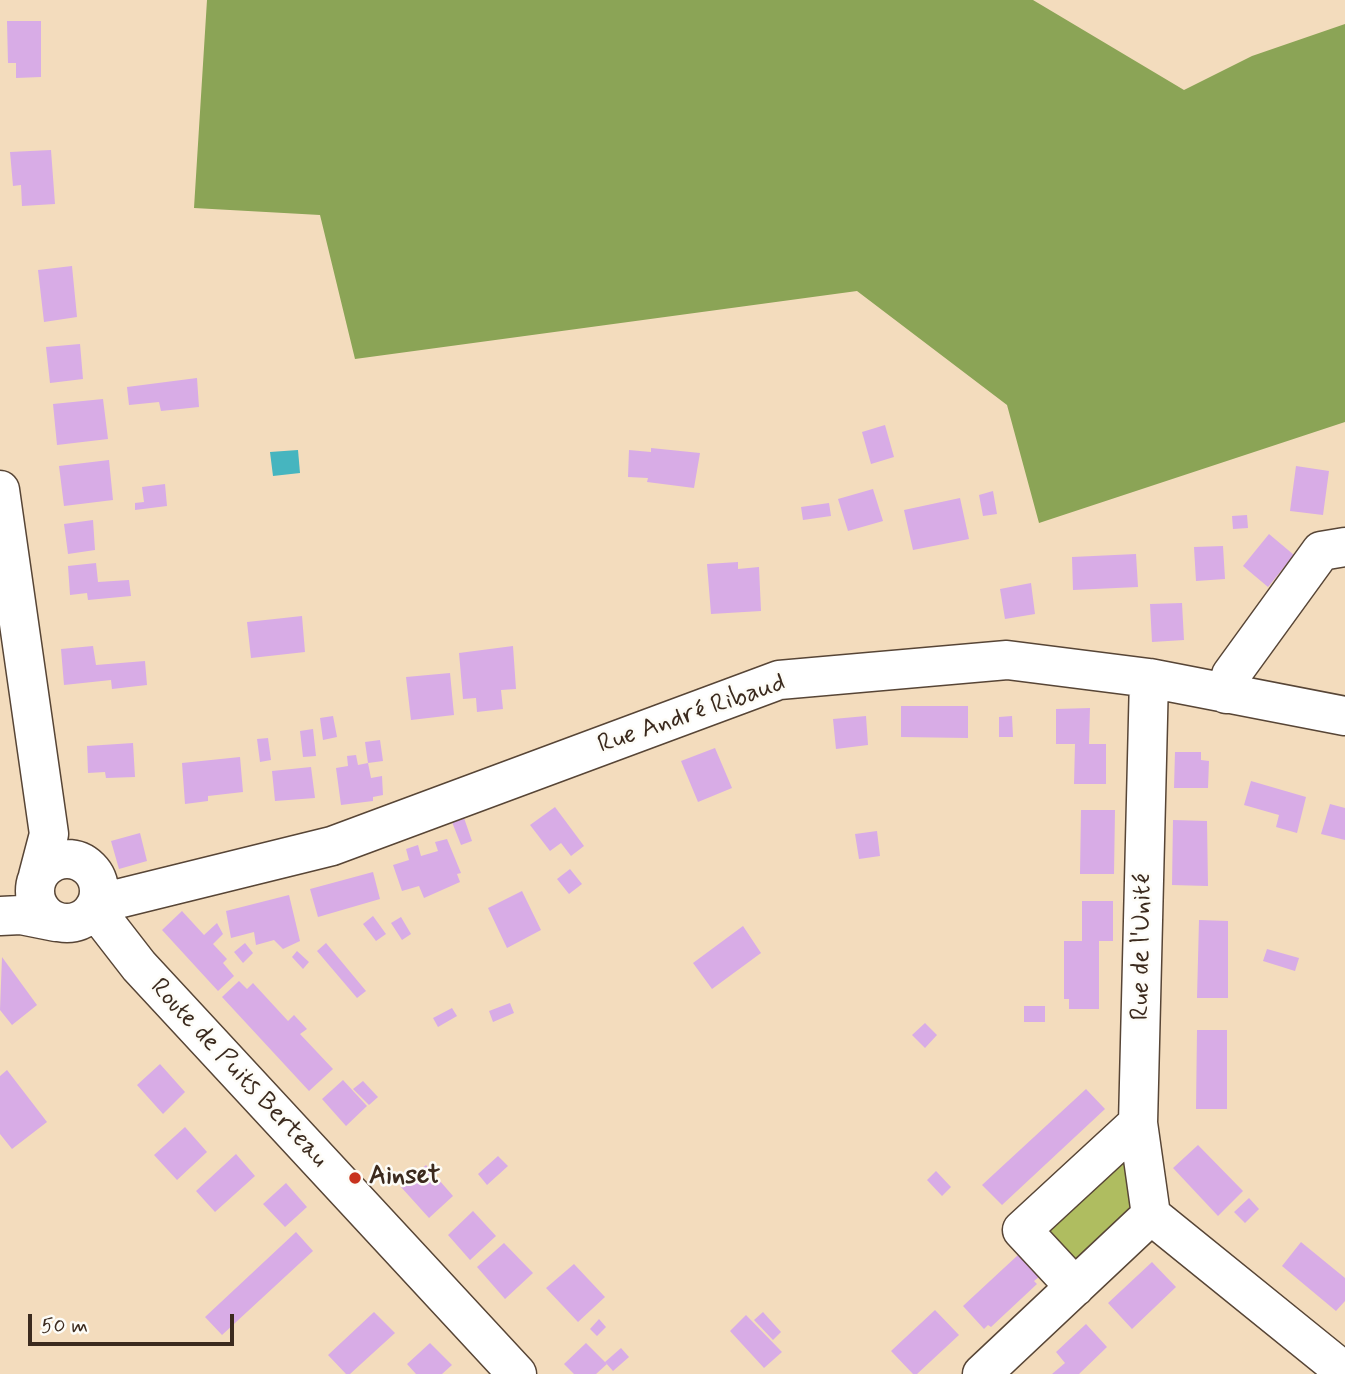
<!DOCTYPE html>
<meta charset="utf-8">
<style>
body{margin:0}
#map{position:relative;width:1345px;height:1374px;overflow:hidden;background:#f3dcbd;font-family:Mynerve,sans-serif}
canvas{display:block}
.scale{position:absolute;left:28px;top:1314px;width:206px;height:32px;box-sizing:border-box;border:4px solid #3b2a1e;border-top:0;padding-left:9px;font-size:21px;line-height:24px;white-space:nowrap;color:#3b2a1e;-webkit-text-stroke:5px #fdfcf7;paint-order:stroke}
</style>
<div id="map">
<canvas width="1345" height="1374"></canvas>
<div class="scale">50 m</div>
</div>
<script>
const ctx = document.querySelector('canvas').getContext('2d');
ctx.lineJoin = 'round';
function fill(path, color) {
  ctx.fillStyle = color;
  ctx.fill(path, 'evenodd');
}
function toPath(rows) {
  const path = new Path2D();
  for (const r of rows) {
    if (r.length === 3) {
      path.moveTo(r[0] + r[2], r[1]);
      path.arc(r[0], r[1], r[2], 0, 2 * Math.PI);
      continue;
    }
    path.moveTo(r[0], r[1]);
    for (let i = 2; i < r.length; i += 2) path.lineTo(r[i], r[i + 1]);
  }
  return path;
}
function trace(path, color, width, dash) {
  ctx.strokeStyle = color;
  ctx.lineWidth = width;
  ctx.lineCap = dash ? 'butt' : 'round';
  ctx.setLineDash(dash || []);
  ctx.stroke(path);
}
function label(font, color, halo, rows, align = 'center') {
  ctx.font = font + ' Mynerve,sans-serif';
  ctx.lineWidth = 5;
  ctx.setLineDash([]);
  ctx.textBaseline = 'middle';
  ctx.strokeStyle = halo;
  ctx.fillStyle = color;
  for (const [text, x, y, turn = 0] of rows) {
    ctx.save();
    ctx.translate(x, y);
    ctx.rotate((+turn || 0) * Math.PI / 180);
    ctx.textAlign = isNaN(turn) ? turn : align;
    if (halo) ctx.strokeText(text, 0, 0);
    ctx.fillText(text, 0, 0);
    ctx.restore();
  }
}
fill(toPath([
 [1128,1150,1133,1210,1075,1267,1041,1231]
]), '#afbd60');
fill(toPath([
 [207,0,1033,0,1184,90,1252,56,1345,24,1345,422,1039,523,1007,405,857,291,355,359,320,215,194,208]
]), '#8ba456');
fill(toPath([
 [298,450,300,473,273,476,270,452]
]), '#46b5bf');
fill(toPath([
 [7,21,41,21,41,77,16,78,16,63,8,63],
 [51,150,55,204,22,206,21,185,13,186,10,152],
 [72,266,77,317,44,322,38,270],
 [80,344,83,379,50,383,46,347],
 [197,378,199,407,161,411,159,402,129,405,127,387],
 [103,399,108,439,57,445,53,404],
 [885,425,894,457,871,464,862,432],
 [651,448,700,453,694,488,647,482,648,478,628,477,629,450,651,452],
 [109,460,113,500,64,506,59,466],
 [1296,466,1329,471,1323,515,1290,511],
 [165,484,167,506,135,510,135,503,144,502,142,487],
 [873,489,883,521,848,531,838,499],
 [993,491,997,514,983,516,979,495],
 [960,498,969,539,913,550,904,510],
 [829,503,831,516,803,520,801,507],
 [1247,515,1248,528,1233,529,1232,516],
 [93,520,95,550,68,554,64,524],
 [1269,534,1294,555,1268,587,1243,566],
 [1223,546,1225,579,1196,581,1194,547],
 [1136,554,1138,587,1073,590,1072,557],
 [738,562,738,569,759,567,761,611,711,614,707,564],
 [96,563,98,582,129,580,131,596,88,600,87,593,70,595,68,566],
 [1031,583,1035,614,1005,619,1000,589],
 [1182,603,1184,640,1152,642,1150,604],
 [302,616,305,652,251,658,247,622],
 [93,646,96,665,145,661,147,685,112,689,111,680,64,685,61,649],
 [513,646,516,689,501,690,503,709,477,712,476,698,463,699,459,653],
 [450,673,454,715,411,720,406,677],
 [901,706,968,706,968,738,901,737],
 [1090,708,1089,744,1106,744,1106,784,1074,784,1075,744,1056,744,1056,709],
 [333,716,337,737,323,740,320,718],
 [866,716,868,745,836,749,833,719],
 [1012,716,1013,737,999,737,999,717],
 [313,729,316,756,303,757,300,731],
 [268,738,271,760,260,762,257,739],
 [380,740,383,761,368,763,371,778,382,776,383,795,373,797,373,801,341,805,336,768,348,766,347,756,356,755,358,765,368,763,365,742],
 [133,743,135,777,106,778,105,772,88,773,87,746],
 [715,748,732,788,698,802,681,761],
 [1175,752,1201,752,1201,760,1209,761,1208,788,1174,788],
 [240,757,243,792,208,796,208,801,185,804,182,763],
 [311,767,315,798,275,801,272,771],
 [1251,781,1306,797,1297,833,1276,827,1279,815,1244,805],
 [1330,804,1345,808,1345,840,1321,834],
 [555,807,584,846,571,856,561,843,550,851,530,825],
 [1081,810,1115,810,1114,874,1080,874],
 [464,818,472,841,461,845,452,822],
 [1173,820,1207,821,1208,886,1172,885],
 [877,831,880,856,859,859,855,834],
 [140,833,147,861,119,869,111,841],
 [447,839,461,873,457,874,460,882,424,898,419,886,402,891,393,865,409,860,406,849,418,845,421,856,438,851,435,842],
 [570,869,582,884,569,894,557,879],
 [373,872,380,899,318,917,310,889],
 [522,891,541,930,507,948,488,908],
 [289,895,300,941,283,949,274,940,256,945,254,932,231,938,226,911],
 [1082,901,1113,901,1113,941,1099,941,1099,1009,1069,1009,1069,999,1064,999,1064,941,1082,941],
 [182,911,204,935,217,923,223,934,213,944,227,959,223,963,234,976,218,991,162,930],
 [373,916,386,934,376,941,363,924],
 [401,917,411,934,402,940,391,923],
 [1199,920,1228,921,1228,998,1197,998],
 [743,926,761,953,712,989,693,963],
 [245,943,253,953,243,963,234,952],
 [326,943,366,991,357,998,317,951],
 [1267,949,1299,958,1295,971,1263,961],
 [297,951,309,962,303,969,292,957],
 [2,957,37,1005,12,1025,0,1010],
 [239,981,247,989,253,983,288,1021,294,1015,307,1029,300,1034,333,1069,309,1091,222,997],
 [510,1003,514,1013,493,1022,489,1011],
 [1024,1006,1045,1006,1045,1022,1024,1022],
 [452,1008,457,1016,438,1027,433,1018],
 [925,1023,937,1035,925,1048,912,1035],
 [1197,1030,1227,1030,1227,1109,1196,1109],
 [160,1064,185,1092,163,1114,137,1085],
 [7,1070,47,1122,12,1149,0,1134,0,1076],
 [343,1080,367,1106,346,1126,322,1099],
 [363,1081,378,1097,369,1105,353,1089],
 [1086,1089,1105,1109,1002,1205,982,1185],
 [185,1127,207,1152,177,1180,154,1155],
 [1198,1145,1243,1191,1218,1216,1173,1168],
 [236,1154,255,1176,215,1212,196,1191],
 [498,1156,508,1166,487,1185,478,1174],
 [426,1165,453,1196,429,1218,401,1187],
 [936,1171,951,1187,942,1196,927,1180],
 [286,1183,307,1207,285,1227,263,1204],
 [1249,1198,1259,1209,1245,1223,1234,1212],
 [473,1211,496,1236,470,1260,448,1235],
 [296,1232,313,1251,222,1335,205,1317],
 [1301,1242,1345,1278,1345,1301,1336,1311,1282,1266],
 [504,1243,533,1273,505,1299,477,1267],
 [1018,1255,1039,1277,1034,1281,1037,1284,991,1327,988,1325,984,1329,963,1306],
 [1152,1262,1176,1287,1132,1329,1108,1303],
 [574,1264,605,1297,578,1322,546,1288],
 [935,1310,959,1335,917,1374,913,1374,891,1351],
 [374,1312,395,1333,350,1374,346,1374,328,1355],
 [763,1312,781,1332,773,1340,754,1320],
 [746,1315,782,1352,764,1368,730,1331],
 [599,1319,606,1327,597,1336,590,1329],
 [1086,1324,1107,1347,1079,1374,1052,1374,1065,1363,1056,1352],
 [430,1343,452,1365,442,1374,416,1374,407,1364],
 [586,1343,607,1364,596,1374,574,1374,564,1364],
 [621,1348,629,1357,613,1371,605,1362]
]), '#d8ace6');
const minor = toPath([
 [0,490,49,834,38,876],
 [1226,694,1231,675,1321,551,1345,547],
 [67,891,32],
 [97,904,332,846,779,680,1007,660,1149,678,1345,716],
 [94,908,139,966,517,1374],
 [0,916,21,915,56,922],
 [1151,1215,1345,1372],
 [1075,1287,1022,1230,1138,1123],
 [982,1374,1151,1215,1138,1123,1149,678]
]);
trace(minor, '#574536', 41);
trace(minor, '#fff', 38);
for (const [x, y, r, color] of [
 [355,1178,7,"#c8321e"]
]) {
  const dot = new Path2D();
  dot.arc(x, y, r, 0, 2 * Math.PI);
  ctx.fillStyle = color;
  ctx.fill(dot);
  trace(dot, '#fdfcf7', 2.5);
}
label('26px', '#3b2a1e', '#fdfcf7', [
 ["Rue André Ribaud",692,715,-19],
 ["Rue de l'Unité",1143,947,-89],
 ["Route de Puits Berteau",238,1074,47]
]);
label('bold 26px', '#3b2a1e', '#fdfcf7', [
 ["Ainset",369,1178]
], 'left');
</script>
